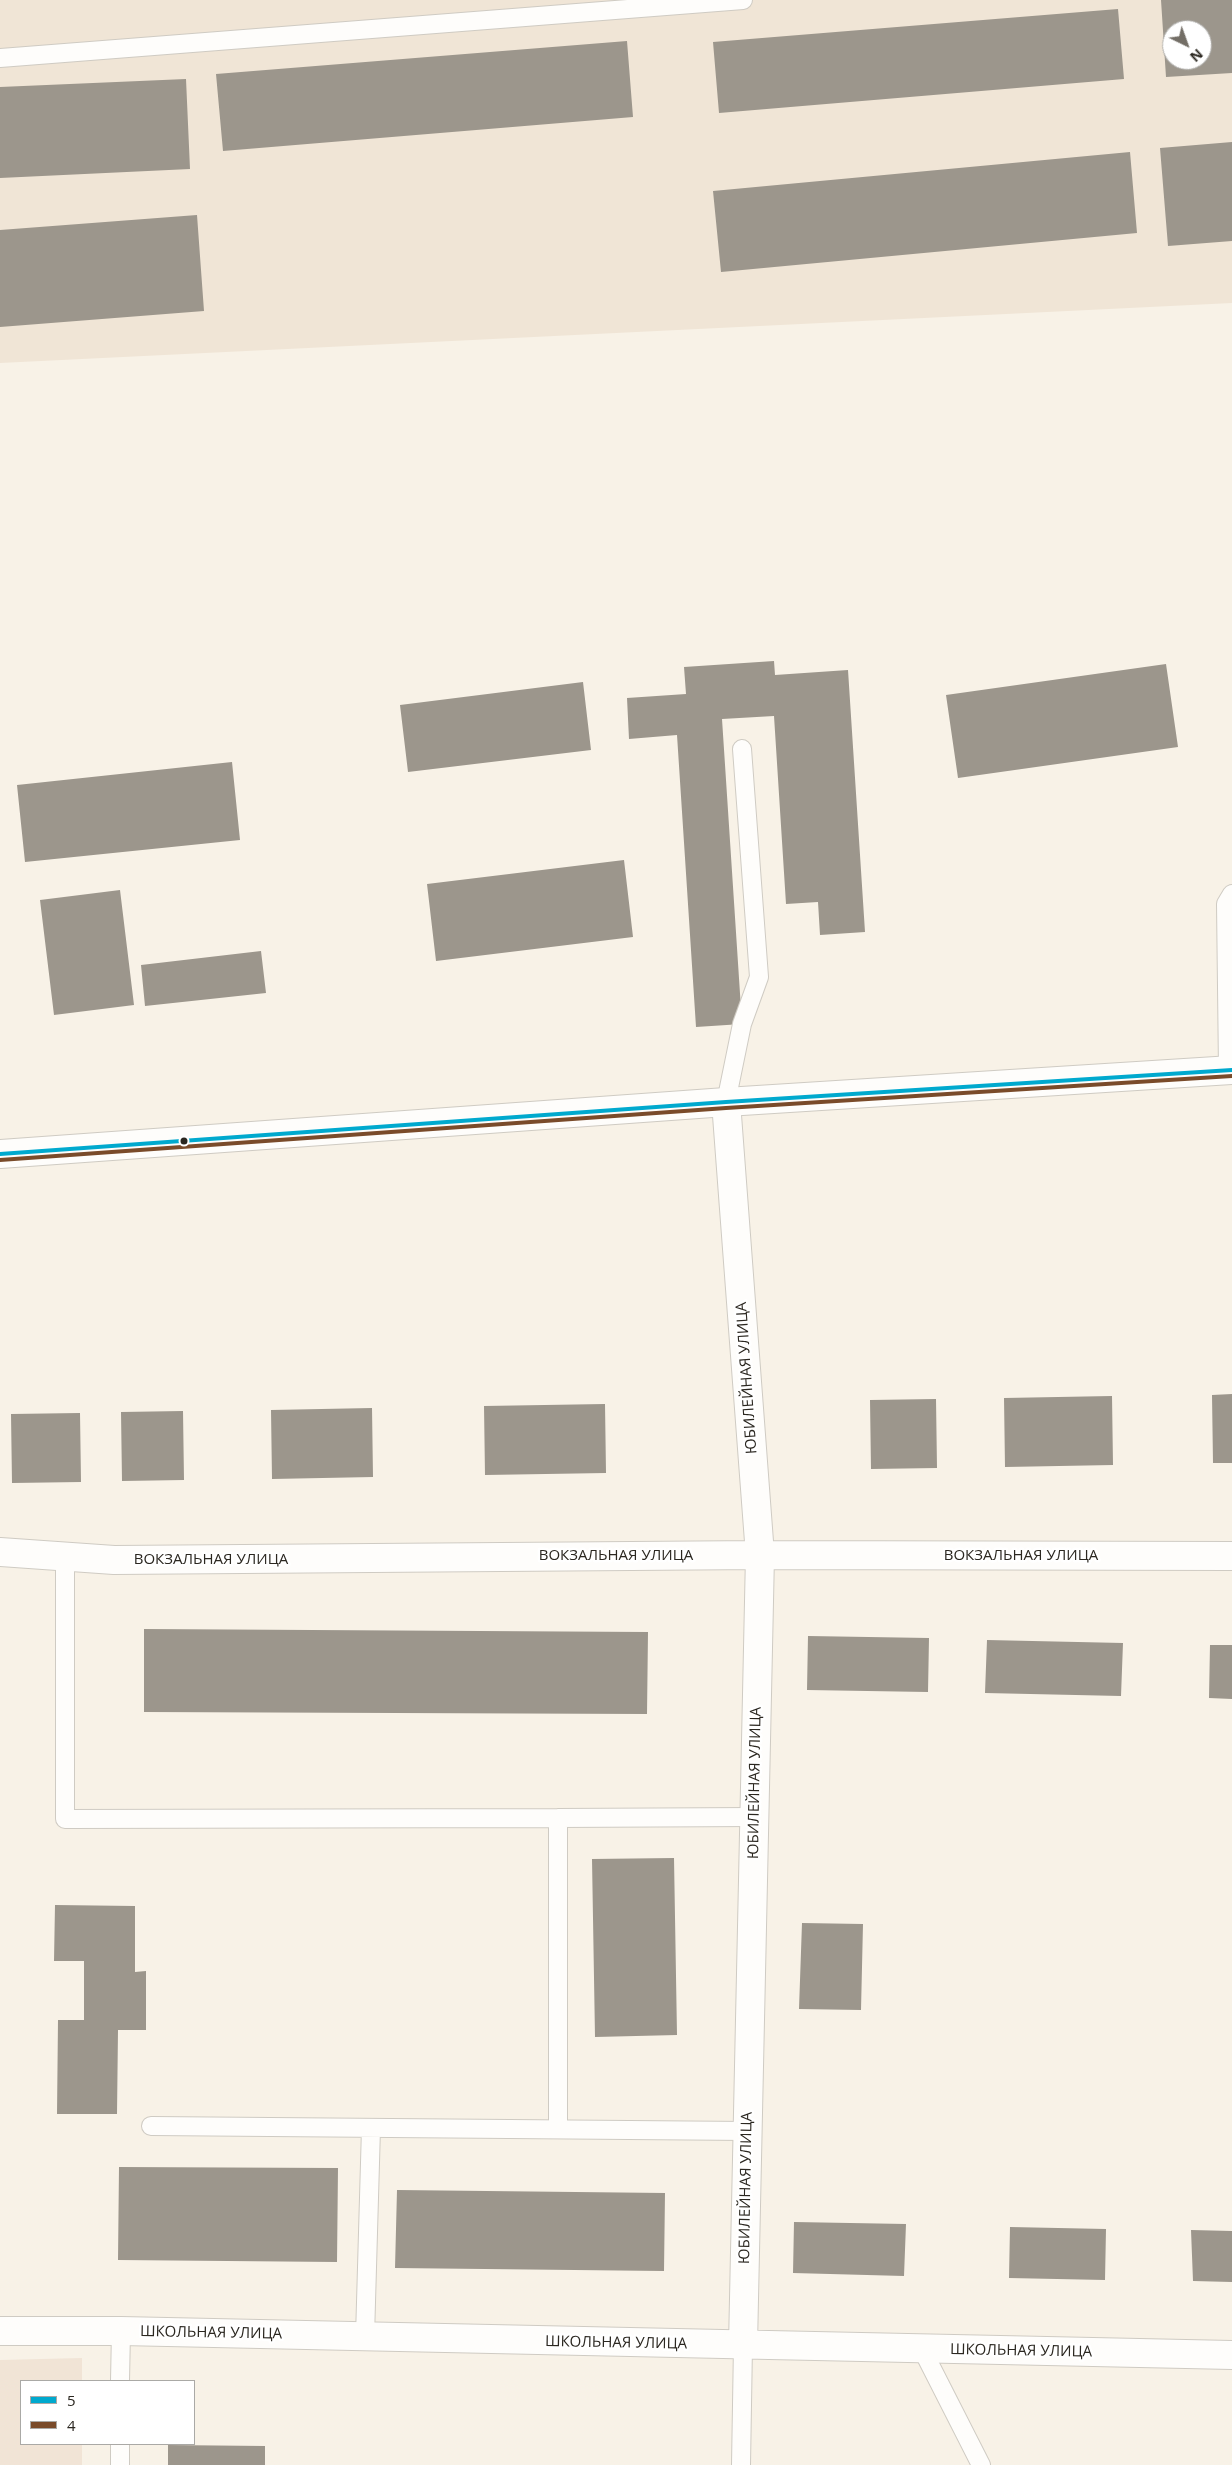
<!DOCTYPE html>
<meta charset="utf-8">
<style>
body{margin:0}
#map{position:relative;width:1232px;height:2465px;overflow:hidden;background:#f8f2e7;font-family:"Open Sans",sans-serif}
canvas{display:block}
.legend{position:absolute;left:20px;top:2380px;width:175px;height:65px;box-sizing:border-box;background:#fff;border:1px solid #aaa9a6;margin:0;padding:6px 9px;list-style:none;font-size:15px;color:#2b2720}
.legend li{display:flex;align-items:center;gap:10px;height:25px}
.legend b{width:25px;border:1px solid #aaa9a6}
.north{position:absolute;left:1162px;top:20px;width:50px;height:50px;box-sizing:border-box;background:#fff;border:1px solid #aaa9a6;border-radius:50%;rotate:138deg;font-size:14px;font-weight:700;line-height:20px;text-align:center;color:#2b2720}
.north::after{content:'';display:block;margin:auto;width:18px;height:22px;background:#736e66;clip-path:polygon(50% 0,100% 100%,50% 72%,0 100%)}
</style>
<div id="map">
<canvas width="1232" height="2465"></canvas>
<ul class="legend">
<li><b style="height:6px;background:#00a9ce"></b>5</li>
<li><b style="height:6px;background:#7a4b2a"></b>4</li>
</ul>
<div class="north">N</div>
</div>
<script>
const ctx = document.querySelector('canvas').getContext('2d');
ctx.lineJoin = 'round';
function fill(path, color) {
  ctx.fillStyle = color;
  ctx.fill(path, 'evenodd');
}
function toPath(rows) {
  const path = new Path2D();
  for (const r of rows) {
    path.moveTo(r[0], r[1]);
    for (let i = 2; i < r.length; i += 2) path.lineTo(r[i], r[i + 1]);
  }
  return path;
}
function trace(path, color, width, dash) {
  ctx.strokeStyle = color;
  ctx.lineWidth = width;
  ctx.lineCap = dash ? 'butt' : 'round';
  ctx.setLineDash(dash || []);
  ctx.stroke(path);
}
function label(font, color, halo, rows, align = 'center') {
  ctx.font = font + ' "Open Sans",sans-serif';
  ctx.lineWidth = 5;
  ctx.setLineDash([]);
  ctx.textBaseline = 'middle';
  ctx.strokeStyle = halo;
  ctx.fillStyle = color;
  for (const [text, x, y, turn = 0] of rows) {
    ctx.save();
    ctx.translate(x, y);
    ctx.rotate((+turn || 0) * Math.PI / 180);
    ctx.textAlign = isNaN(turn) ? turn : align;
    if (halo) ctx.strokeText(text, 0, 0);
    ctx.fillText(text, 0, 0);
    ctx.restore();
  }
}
fill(toPath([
 [0,0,1232,0,1232,303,0,363],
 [1172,30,1202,30,1202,60,1172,60]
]), '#f0e5d6');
fill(toPath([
 [82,2358,82,2381,21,2381,21,2444,82,2444,82,2465,0,2465,0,2360]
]), '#f1e4d6');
fill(toPath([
 [1161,0,1232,0,1232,73,1166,77],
 [1172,30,1202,30,1202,60,1172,60],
 [1118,9,1124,79,719,113,713,42],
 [627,41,633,117,223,151,216,74],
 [186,79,190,169,0,178,0,87],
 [1232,142,1232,241,1168,246,1160,148],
 [1130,152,1137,233,721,272,713,191],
 [197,215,204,311,0,327,0,230],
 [774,661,775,675,848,670,865,932,820,935,818,902,786,904,774,716,722,719,742,1024,696,1027,677,735,629,739,627,698,686,694,684,667],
 [1166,664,1178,747,958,778,946,695],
 [583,682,591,750,408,772,400,705],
 [232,762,240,840,25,862,17,785],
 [624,860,633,937,436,961,427,884],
 [120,890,134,1005,54,1015,40,900],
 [261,951,266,993,145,1006,141,965],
 [1232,1394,1232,1463,1213,1463,1212,1395],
 [1112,1396,1113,1465,1005,1467,1004,1398],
 [936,1399,937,1468,871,1469,870,1400],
 [605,1404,606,1473,485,1475,484,1406],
 [372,1408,373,1477,272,1479,271,1410],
 [183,1411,184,1480,122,1481,121,1412],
 [80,1413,81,1482,12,1483,11,1414],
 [144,1629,648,1632,647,1714,144,1712],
 [808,1636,929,1638,928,1692,807,1690],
 [987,1640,1123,1643,1121,1696,985,1693],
 [1210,1645,1232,1645,1232,1699,1209,1698],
 [674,1858,677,2035,595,2037,592,1859],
 [55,1905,135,1906,135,1972,146,1971,146,2030,118,2030,117,2114,57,2114,58,2020,84,2020,84,1961,54,1961],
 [802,1923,863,1924,861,2010,799,2009],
 [119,2167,338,2168,337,2262,118,2260],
 [397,2190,665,2193,664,2271,395,2268],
 [794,2222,906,2224,904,2276,793,2273],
 [1010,2227,1106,2229,1105,2280,1009,2278],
 [1191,2230,1232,2231,1232,2282,1193,2281],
 [168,2445,265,2446,265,2465,168,2465]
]), '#9c968c');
const service = toPath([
 [0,58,743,0],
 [1228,1070,1226,904,1232,894],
 [726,1102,742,1024,759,977,742,749],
 [65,1556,65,1819,558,1818],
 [151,2126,748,2131],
 [558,2129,558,1818,754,1817],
 [365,2337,371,2128],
 [922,2349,981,2465],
 [120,2381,121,2331],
 [120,2465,120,2444],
 [741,2465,743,2345]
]);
const minor = toPath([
 [726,1102,760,1555,743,2345],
 [0,1552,114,1560,760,1555,1232,1556],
 [0,2331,121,2331,1232,2355]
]);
const tertiary = toPath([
 [0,1154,726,1102,1232,1070]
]);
trace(service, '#cfcbc3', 20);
trace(minor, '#cfcbc3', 30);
trace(tertiary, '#cfcbc3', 30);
trace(service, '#fefdfb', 18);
trace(minor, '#fefdfb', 28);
trace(tertiary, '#fefdfb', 28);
trace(toPath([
 [0,1154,726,1102,1232,1070]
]), '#00a9ce', 4);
trace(toPath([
 [0,1160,726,1108,1232,1076]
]), '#7a4b2a', 4);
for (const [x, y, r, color] of [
 [184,1141,4.5,"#2b2720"]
]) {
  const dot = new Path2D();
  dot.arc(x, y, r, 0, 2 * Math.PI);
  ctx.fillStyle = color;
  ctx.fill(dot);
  trace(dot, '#fff', 2);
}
label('15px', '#2b2720', '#fff', [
 ["ЮБИЛЕЙНАЯ УЛИЦА",747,1378,-94],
 ["ВОКЗАЛЬНАЯ УЛИЦА",616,1556],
 ["ВОКЗАЛЬНАЯ УЛИЦА",1021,1556],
 ["ВОКЗАЛЬНАЯ УЛИЦА",211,1560],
 ["ЮБИЛЕЙНАЯ УЛИЦА",755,1783,-89],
 ["ЮБИЛЕЙНАЯ УЛИЦА",746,2188,-89],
 ["ШКОЛЬНАЯ УЛИЦА",211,2333,1],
 ["ШКОЛЬНАЯ УЛИЦА",616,2343,1],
 ["ШКОЛЬНАЯ УЛИЦА",1021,2351,1]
]);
</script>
